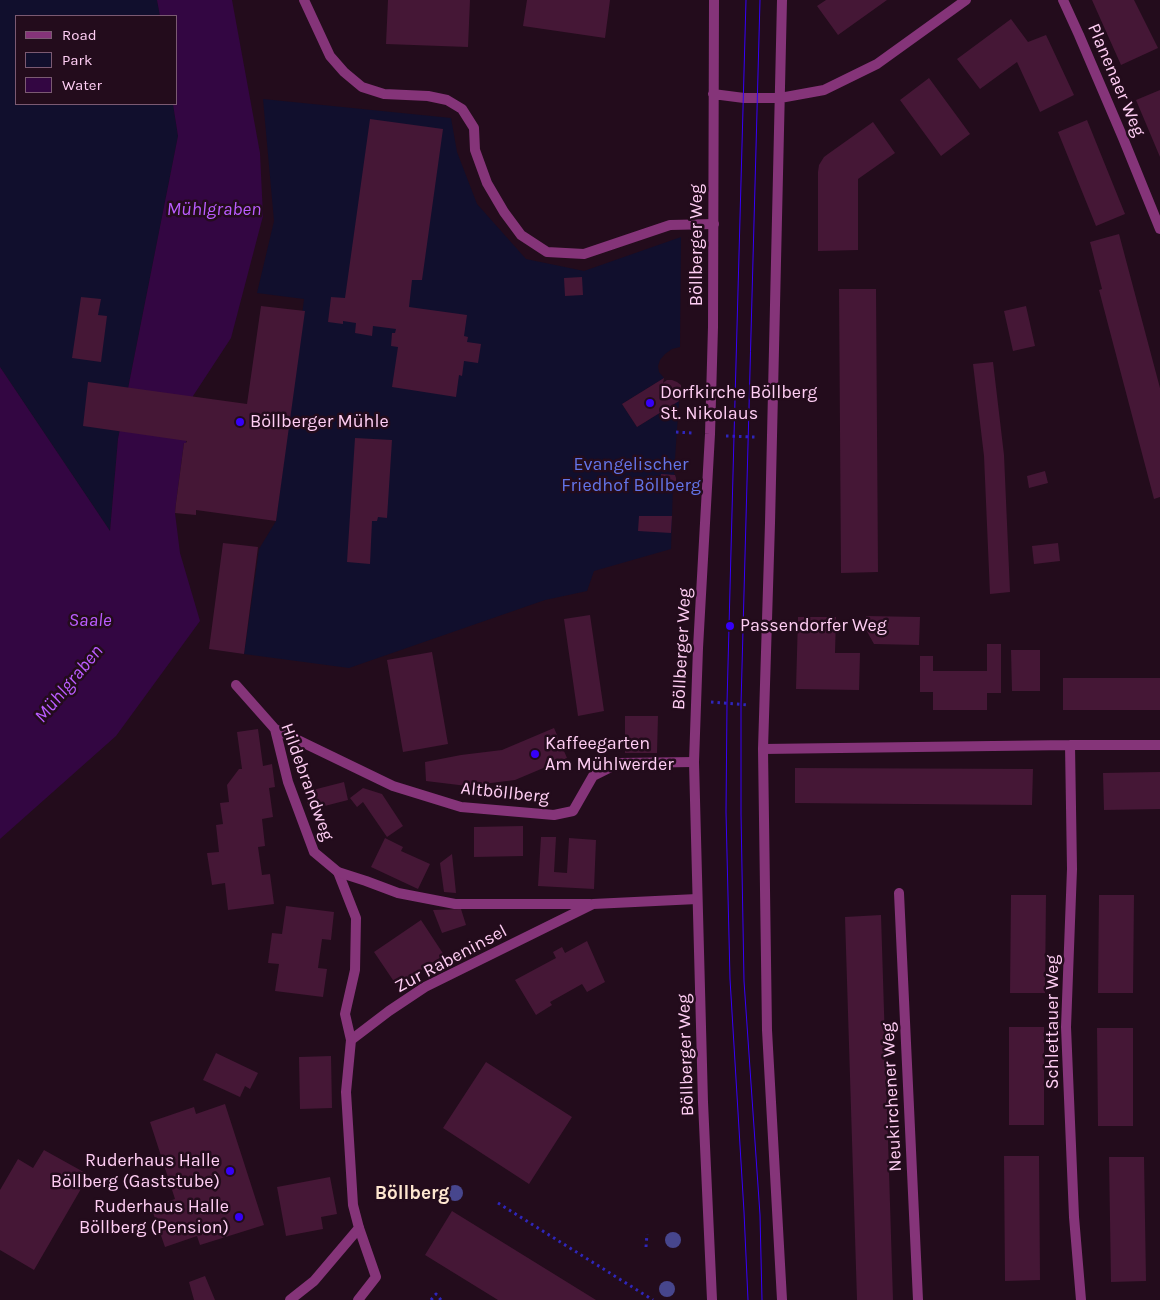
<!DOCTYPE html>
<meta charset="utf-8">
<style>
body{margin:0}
#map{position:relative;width:1160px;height:1300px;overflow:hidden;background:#230c1c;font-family:Karla,sans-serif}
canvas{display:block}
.legend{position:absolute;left:15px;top:15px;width:162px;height:90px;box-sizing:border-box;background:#230c1c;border:1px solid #7b5a72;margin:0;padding:6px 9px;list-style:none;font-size:15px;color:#ffcef4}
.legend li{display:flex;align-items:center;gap:10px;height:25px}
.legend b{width:25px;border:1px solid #7b5a72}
</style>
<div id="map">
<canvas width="1160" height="1300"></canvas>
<ul class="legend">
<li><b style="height:6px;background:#853479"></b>Road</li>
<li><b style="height:14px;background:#110f2d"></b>Park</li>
<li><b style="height:14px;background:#330642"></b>Water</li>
</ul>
</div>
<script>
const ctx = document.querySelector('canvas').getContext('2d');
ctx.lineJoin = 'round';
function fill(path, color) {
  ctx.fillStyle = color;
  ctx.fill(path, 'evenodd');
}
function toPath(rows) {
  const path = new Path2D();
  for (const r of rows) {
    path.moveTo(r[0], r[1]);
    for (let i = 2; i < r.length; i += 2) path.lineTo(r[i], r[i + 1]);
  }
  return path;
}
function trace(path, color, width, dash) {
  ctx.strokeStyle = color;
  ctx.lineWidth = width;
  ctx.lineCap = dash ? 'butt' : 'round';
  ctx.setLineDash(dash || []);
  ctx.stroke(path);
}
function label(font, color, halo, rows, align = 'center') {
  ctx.font = font + ' Karla,sans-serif';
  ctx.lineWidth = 5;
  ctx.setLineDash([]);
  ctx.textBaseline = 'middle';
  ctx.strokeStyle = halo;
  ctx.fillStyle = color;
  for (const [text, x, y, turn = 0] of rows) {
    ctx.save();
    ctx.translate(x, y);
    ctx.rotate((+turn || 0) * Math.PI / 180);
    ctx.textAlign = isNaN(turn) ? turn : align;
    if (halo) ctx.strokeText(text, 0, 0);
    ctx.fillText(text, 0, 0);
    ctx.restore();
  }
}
fill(toPath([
 [0,0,157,0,160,16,16,16,16,104,173,104,178,136,118,439,110,531,0,367],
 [263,99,451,118,457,152,477,204,526,259,584,271,681,237,680,347,672,349,665,354,660,360,658,366,659,372,664,378,622,404,637,427,679,401,674,473,676,478,673,484,671,549,594,571,587,591,545,600,349,668,244,654,259,549,276,521,304,299,257,293,274,221]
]), '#110f2d');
fill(toPath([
 [157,0,232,0,260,153,263,216,231,338,193,396,186,443,184,443,176,503,175,513,180,553,200,621,116,736,0,839,0,367,110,531,118,439,178,136,173,104,176,104,176,16,160,16]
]), '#330642');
fill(toPath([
 [388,0,470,0,468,47,386,44],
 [527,0,610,0,605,38,523,26],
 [826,0,887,0,838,35,817,6],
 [1092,0,1134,0,1158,48,1121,65],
 [1011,19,1028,42,1046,35,1074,95,1040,112,1017,62,980,89,957,59],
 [929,78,970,134,941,156,900,100],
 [1160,90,1160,157,1136,100],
 [370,119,443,129,422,280,412,280,409,307,467,315,464,336,468,337,467,342,481,344,478,363,464,361,462,376,459,375,456,397,392,387,398,347,391,346,392,333,395,333,396,329,373,326,372,336,355,333,356,323,343,321,343,324,328,322,331,297,345,298],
 [1087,120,1125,214,1096,226,1058,132],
 [873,122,895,153,858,179,858,250,818,251,818,172,819,165,824,157,828,154],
 [1119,234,1160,388,1160,497,1154,499,1099,290,1102,289,1090,242],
 [582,277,583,295,565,296,564,278],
 [839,289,876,289,878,572,841,573],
 [81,297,101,299,98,315,107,316,101,362,72,358],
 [261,306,305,311,276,521,196,510,196,515,175,513,176,503,184,443,186,443,187,441,83,426,88,382,247,404],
 [1026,306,1035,346,1013,351,1004,311],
 [993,362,1004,455,1010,592,990,594,984,456,973,364],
 [664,378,663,383,667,380,672,380,677,382,681,385,681,392,677,398,679,401,637,427,622,404],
 [355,438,392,440,387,518,378,517,377,521,372,521,370,564,347,562],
 [1045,471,1048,483,1029,488,1027,476],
 [661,474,675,475,676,478,676,481,674,482,661,482],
 [639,516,672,516,671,533,638,531],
 [223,543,258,547,244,654,209,649],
 [1058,543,1060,561,1034,564,1032,546],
 [590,615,604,711,578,716,564,619],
 [866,616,920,617,919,645,874,644,865,628],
 [798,617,836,617,835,653,860,653,859,690,796,689],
 [987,644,1001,644,1001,693,987,693,987,710,933,710,933,692,920,692,920,656,933,656,933,671,987,671],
 [1011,650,1040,650,1040,691,1012,691],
 [432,652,448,744,403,752,387,660],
 [1063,678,1160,678,1160,710,1063,710],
 [625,716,658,716,657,753,625,753],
 [554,728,567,758,515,780,467,786,426,781,425,762,461,755,502,750],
 [258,729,263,766,272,764,275,787,269,788,273,817,262,819,265,846,258,847,262,875,270,874,274,904,228,910,225,883,212,885,207,853,219,852,216,825,223,824,220,803,229,802,227,785,239,769,242,769,237,732],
 [795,768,1033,769,1032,805,795,803],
 [1160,772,1160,809,1104,810,1103,773],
 [344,782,348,800,309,810,305,792],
 [363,788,382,794,403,826,387,837,363,802,357,807,350,798],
 [523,826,523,856,474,857,474,827],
 [541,837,556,837,554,872,567,873,569,838,596,840,594,889,538,886],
 [385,838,403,847,401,851,430,864,418,889,371,867],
 [452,854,456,893,444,892,440,863],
 [1011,895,1046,895,1045,993,1010,993],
 [1099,895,1134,895,1133,993,1098,993],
 [286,906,334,912,331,940,322,939,318,968,327,969,323,997,275,991,279,964,268,963,272,933,282,934],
 [461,909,466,925,442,933,433,910],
 [881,915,893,1300,857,1300,845,917],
 [421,920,444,955,397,986,374,952],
 [587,941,605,982,587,992,582,984,550,1002,552,1005,536,1015,515,980,556,958,553,952,562,947,565,953],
 [1009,1027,1044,1027,1044,1125,1009,1125],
 [1097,1028,1133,1028,1133,1126,1098,1126],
 [216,1053,258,1073,250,1089,245,1086,240,1097,203,1080],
 [331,1056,332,1108,300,1109,299,1057],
 [486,1062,572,1117,529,1184,443,1128],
 [225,1104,264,1225,200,1245,197,1236,165,1247,151,1207,175,1199,150,1122,194,1107,196,1114],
 [44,1150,89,1175,34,1270,0,1250,0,1190,18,1159,33,1168],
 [1004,1156,1039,1156,1040,1280,1005,1281],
 [1109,1157,1144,1157,1146,1281,1111,1282],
 [330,1177,337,1214,321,1217,323,1229,286,1236,277,1187],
 [452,1211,596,1300,498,1300,425,1255],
 [205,1276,215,1300,194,1300,189,1282]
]), '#451736');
trace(toPath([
 [676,432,693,433],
 [726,436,755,437],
 [711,702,748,705],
 [498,1203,653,1300],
 [646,1247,647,1234],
 [431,1300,436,1294,441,1300]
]), '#2f26bb', 3, [2.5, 4]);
trace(toPath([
 [338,872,356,918,355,970,345,1014,351,1040],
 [358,1300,376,1277,359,1228]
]), '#853479', 10);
trace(toPath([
 [304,0,330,56,344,72,362,87,384,94,428,96,447,100,462,109,474,128,475,150,487,183,504,212,521,235,547,252,584,254,670,225,714,224],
 [1063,0,1079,35,1123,138,1160,229],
 [236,685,275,729,288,782,314,852,338,872,366,881,398,893,455,904,590,904],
 [275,729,393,786,461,807,554,815,573,811,593,776,619,763,694,762],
 [1070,745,1072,869,1066,1027,1074,1217,1081,1300],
 [763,749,1070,745,1160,745],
 [899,893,918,1300],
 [290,1300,314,1281,359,1228,353,1205,346,1092,351,1040,389,1011,425,987,593,904,697,899]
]), '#853479', 10);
trace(toPath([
 [713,94,744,98,780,98,824,90,877,64,966,0],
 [712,1300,703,1102,694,762,698,648,710,434,713,327,714,0],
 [782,1300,767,1030,763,749,770,523,782,0]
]), '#853479', 10);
trace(toPath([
 [746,0,734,436,727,703,726,812,730,979,744,1212,748,1300],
 [760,0,741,704,741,814,744,981,760,1215,762,1300]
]), '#3600f9', 1);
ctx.fillStyle = '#47468d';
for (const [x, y] of [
 [455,1193],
 [673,1240],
 [667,1289]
]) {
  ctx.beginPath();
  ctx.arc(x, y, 8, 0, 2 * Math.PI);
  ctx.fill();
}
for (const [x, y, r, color] of [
 [650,403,5,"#3600f9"],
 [240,422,5,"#3600f9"],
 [730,626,5,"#3600f9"],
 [535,754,5,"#3600f9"],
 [230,1171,5,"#3600f9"],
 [239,1217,5,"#3600f9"]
]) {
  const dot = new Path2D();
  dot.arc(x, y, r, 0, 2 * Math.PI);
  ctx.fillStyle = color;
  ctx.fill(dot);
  trace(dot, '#230c1c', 2);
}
label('18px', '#ffcef4', '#230c1c', [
 ["Planenaer Weg",1116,80,67],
 ["Böllberger Weg",697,245,-90],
 ["Böllberger Weg",682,649,-87],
 ["Hildebrandweg",307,782,70],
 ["Altböllberg",505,793,6],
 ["Zur Rabeninsel",451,959,-28],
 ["Schlettauer Weg",1053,1022,-90],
 ["Böllberger Weg",686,1055,-92],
 ["Neukirchener Weg",892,1097,-93]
]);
label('18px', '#ffcef4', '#230c1c', [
 ["Dorfkirche Böllberg",660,393],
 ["St. Nikolaus",660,414],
 ["Böllberger Mühle",250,422],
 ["Passendorfer Weg",740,626],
 ["Kaffeegarten",545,744],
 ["Am Mühlwerder",545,765],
 ["Ruderhaus Halle",220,1161,"right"],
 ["Böllberg (Gaststube)",220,1182,"right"],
 ["Ruderhaus Halle",229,1207,"right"],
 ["Böllberg (Pension)",229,1228,"right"]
], 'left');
label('18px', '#6475e9', '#230c1c', [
 ["Evangelischer",631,465],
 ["Friedhof Böllberg",631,486]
]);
label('italic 19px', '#bb5cff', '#230c1c', [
 ["Mühlgraben",214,210],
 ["Saale",90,621],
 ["Mühlgraben",69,684,-50]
]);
label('bold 19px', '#ffe7d0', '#230c1c', [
 ["Böllberg",412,1194]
]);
</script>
